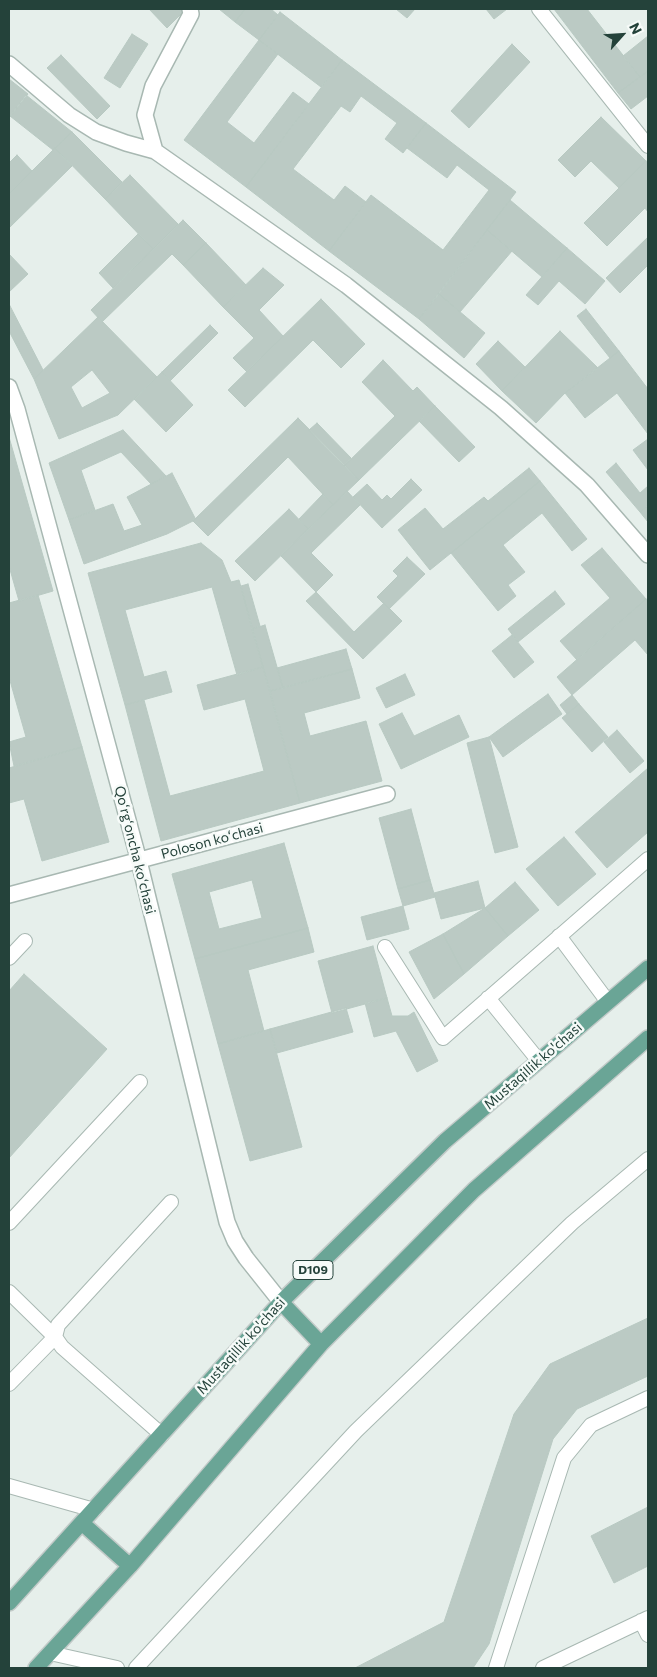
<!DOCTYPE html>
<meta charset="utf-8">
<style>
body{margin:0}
#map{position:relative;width:657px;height:1677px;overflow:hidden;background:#e6efeb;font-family:Commissioner,sans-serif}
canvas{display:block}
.frame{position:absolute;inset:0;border:10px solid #24423a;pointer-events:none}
.north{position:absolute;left:597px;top:10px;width:50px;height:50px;-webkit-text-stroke:4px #f7fbf9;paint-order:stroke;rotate:64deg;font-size:14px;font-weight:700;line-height:20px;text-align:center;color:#24423a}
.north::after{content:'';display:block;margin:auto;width:18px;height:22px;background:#24423a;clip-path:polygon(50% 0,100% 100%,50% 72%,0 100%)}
</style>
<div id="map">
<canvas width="657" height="1677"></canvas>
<div class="frame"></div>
<div class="north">N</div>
</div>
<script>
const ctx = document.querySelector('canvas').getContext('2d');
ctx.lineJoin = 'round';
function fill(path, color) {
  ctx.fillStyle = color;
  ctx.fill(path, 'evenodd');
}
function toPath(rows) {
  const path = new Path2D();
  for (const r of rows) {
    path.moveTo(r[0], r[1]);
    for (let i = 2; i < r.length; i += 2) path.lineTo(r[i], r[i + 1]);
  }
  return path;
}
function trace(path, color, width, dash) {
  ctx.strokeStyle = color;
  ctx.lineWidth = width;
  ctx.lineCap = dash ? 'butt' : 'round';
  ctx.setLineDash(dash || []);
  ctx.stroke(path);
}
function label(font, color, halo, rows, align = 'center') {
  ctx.font = font + ' Commissioner,sans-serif';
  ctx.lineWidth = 5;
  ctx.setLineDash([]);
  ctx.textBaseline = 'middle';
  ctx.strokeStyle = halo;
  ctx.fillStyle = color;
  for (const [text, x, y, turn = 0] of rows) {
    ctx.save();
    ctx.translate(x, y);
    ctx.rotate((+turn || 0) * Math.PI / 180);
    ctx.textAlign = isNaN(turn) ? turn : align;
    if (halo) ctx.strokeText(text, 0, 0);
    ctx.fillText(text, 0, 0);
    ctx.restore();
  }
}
const building = toPath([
 [149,9,181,9,182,13,167,28,149,9],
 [219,9,245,9,235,22,219,9],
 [245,9,271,9,278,15,259,40,235,22,245,9],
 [396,9,415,9,407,18,396,9],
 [486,9,507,9,494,19,486,9],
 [554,9,587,9,640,77,618,93,554,9],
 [280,12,342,60,321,87,259,40,280,12],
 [132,34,148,44,120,88,104,78,132,34],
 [648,36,648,71,640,77,623,56,648,36],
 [259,40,278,54,227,122,254,143,293,92,309,104,246,187,184,140,259,40],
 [512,44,530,62,469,128,451,111,512,44],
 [61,55,110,106,97,119,47,68,61,55],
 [342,60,426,123,403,153,385,139,397,123,361,96,350,112,341,106,293,169,334,200,345,186,366,202,329,251,246,187,342,60],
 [648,71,648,96,631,109,618,93,648,71],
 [9,79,28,94,9,118,9,79],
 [26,95,72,132,53,150,10,116,26,95],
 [601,117,646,161,619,188,591,161,575,177,558,160,601,117],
 [426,123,516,192,419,319,329,251,371,195,443,250,489,190,457,165,447,178,407,148,426,123],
 [72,132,122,182,105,199,55,148,72,132],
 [55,148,72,166,9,228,9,194,55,148],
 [17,155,32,171,9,194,9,163,17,155],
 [646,161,648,164,648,212,645,208,607,246,584,223,646,161],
 [130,175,178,224,153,249,105,199,130,175],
 [510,200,567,248,542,277,487,230,510,200],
 [183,220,206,243,183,265,172,254,102,322,91,310,183,220],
 [487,230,512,251,460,312,439,294,487,230],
 [138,234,153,249,113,288,99,273,138,234],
 [648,237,648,265,620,293,606,278,648,237],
 [206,243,246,285,223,307,183,265,206,243],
 [567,248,605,281,585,304,559,281,538,305,526,295,567,248],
 [9,254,28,274,9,292,9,254],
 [263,268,284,285,259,310,283,336,247,372,233,358,254,338,223,307,263,268],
 [439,294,485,333,464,358,419,319,439,294],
 [321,299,365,344,341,368,313,340,245,407,228,390,321,299],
 [9,304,43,370,34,379,9,331,9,304],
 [586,309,619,351,610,358,577,316,586,309],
 [98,317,157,377,118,415,59,439,34,379,98,317],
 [92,370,110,393,82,408,71,387,92,370],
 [210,325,218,333,170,381,162,372,210,325],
 [560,331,598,368,565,393,536,423,502,391,560,331],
 [498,341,525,367,502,391,476,364,498,341],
 [619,351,648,389,648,434,617,393,585,418,565,393,619,351],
 [383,360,413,391,417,387,435,406,359,480,344,466,395,416,362,382,383,360],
 [162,372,193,405,166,432,134,399,162,372],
 [435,406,475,447,459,462,419,421,435,406],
 [298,418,359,480,333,505,288,457,208,536,193,521,298,418],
 [317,423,351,458,344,466,309,430,317,423],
 [123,430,166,476,151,484,121,452,81,470,95,510,69,520,49,463,123,430],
 [9,437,53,591,19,601,9,566,9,437],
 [648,439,648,470,633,450,648,439],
 [616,463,640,493,648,486,648,505,640,512,606,472,616,463],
 [529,468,540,481,430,570,398,530,425,508,443,529,484,497,488,501,529,468],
 [172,473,195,518,193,521,167,534,84,564,69,520,113,504,124,531,142,525,127,497,172,473],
 [411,479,422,490,382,528,353,497,367,484,382,500,387,495,391,499,411,479],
 [540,481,587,539,572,551,542,513,503,545,525,572,508,585,516,596,498,611,451,553,540,481],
 [347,491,360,505,311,553,333,575,316,592,281,556,347,491],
 [323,494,333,505,308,529,299,519,323,494],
 [646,507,648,509,648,522,640,512,646,507],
 [289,509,308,529,255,581,235,561,289,509],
 [201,543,222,560,231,582,239,580,263,667,237,675,212,587,125,610,144,677,166,671,172,692,125,705,88,573,201,543],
 [602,548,646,599,577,660,560,641,610,598,581,565,602,548],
 [407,557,425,574,389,609,377,597,398,576,393,571,407,557],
 [248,584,260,626,252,629,241,586,248,584],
 [555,591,565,604,518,642,508,629,555,591],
 [316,592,354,632,384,603,402,621,363,659,306,601,316,592],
 [38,595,82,747,14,766,9,742,26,737,9,677,9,603,38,595],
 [646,599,648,602,648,655,635,640,572,695,557,677,646,599],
 [265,625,283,688,270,691,252,629,265,625],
 [512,635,534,662,514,678,492,651,512,635],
 [346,649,352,669,283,688,277,668,346,649],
 [263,667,300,803,161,841,125,705,144,700,170,796,264,771,245,699,204,710,197,685,263,667],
 [352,669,360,698,304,713,310,736,366,721,382,781,300,803,270,691,352,669],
 [405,674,415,695,386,708,376,688,405,674],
 [548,694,562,714,503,757,489,737,548,694],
 [572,695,579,704,567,714,560,705,572,695],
 [579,704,608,737,592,752,562,718,579,704],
 [402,713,414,736,459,715,469,737,401,769,379,724,402,713],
 [617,730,644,761,630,773,604,742,617,730],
 [489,737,518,847,495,853,467,743,489,737],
 [82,747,109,842,42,861,24,799,9,803,9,768,82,747],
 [648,768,648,832,607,868,575,832,648,768],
 [411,809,430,880,398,889,379,818,411,809],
 [564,837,596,874,558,906,526,869,564,837],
 [284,843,308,928,195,959,172,874,284,843],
 [252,880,262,918,219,929,209,892,252,880],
 [430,880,435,897,403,906,398,889,430,880],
 [478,881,485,908,441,919,434,893,478,881],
 [515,882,539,910,508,936,485,908,515,882],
 [403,906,409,929,367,940,361,917,403,906],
 [485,908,508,936,464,974,443,934,485,908],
 [308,928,314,952,248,970,264,1031,218,1044,195,959,308,928],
 [443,934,464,974,434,999,409,952,443,934],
 [373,946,387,998,332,1013,318,961,373,946],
 [24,974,107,1049,9,1158,9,991,24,974],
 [387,998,392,1016,408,1016,414,1012,438,1061,417,1072,396,1031,374,1037,365,1003,387,998],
 [346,1008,353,1032,277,1053,270,1029,346,1008],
 [270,1029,302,1147,250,1161,218,1044,270,1029],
 [648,1318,648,1376,577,1409,553,1439,489,1644,473,1668,355,1668,444,1622,514,1414,550,1364,648,1318],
 [648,1507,648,1566,614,1583,591,1536,648,1507]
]);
fill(building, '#bbcac4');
trace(building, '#b8c9c2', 1);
const lane = toPath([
 [539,9,648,146],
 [559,936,608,1002],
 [385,947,443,1038,648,859],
 [9,958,25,941],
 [488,998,539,1061],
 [9,1223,140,1082],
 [9,1292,55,1337,9,1384],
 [162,1435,62,1347,55,1337,58,1325,171,1202],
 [9,1486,94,1510],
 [641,1621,648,1635],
 [50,1653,117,1668],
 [136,1668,356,1431,572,1223,648,1159],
 [496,1668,564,1458,591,1425,648,1398],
 [543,1668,648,1618]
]);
const street = toPath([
 [9,64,69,115,96,132,126,143,155,151,346,285,501,408,587,485,648,555],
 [155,151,145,115,153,86,191,14,190,9],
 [9,387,17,409,139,861,227,1222,235,1241,246,1258,281,1302],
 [9,895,387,794]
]);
const primary = toPath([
 [281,1302,321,1344],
 [82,1523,130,1566],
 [9,1603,281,1302,445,1141,648,968],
 [36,1668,130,1566,321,1344,474,1190,648,1038]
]);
trace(lane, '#a8b8b2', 16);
trace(street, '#a8b8b2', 18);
trace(primary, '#c2cac8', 18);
trace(lane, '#fff', 14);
trace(street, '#fff', 15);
trace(primary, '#6aa596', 15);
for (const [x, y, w] of [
 [313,1270,40]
]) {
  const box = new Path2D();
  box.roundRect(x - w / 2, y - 9.5, w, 19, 4);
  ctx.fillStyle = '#f7fbf9';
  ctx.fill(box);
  trace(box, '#24423a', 1);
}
label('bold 12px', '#24423a', null, [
 ["D109",313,1270]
]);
label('14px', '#24423a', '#f7fbf9', [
 ["Poloson koʻchasi",212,841,-15],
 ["Qoʻrgʻoncha koʻchasi",135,850,76],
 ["Mustaqillik ko'chasi",533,1066,-41],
 ["Mustaqillik ko'chasi",241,1346,-48]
]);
</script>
